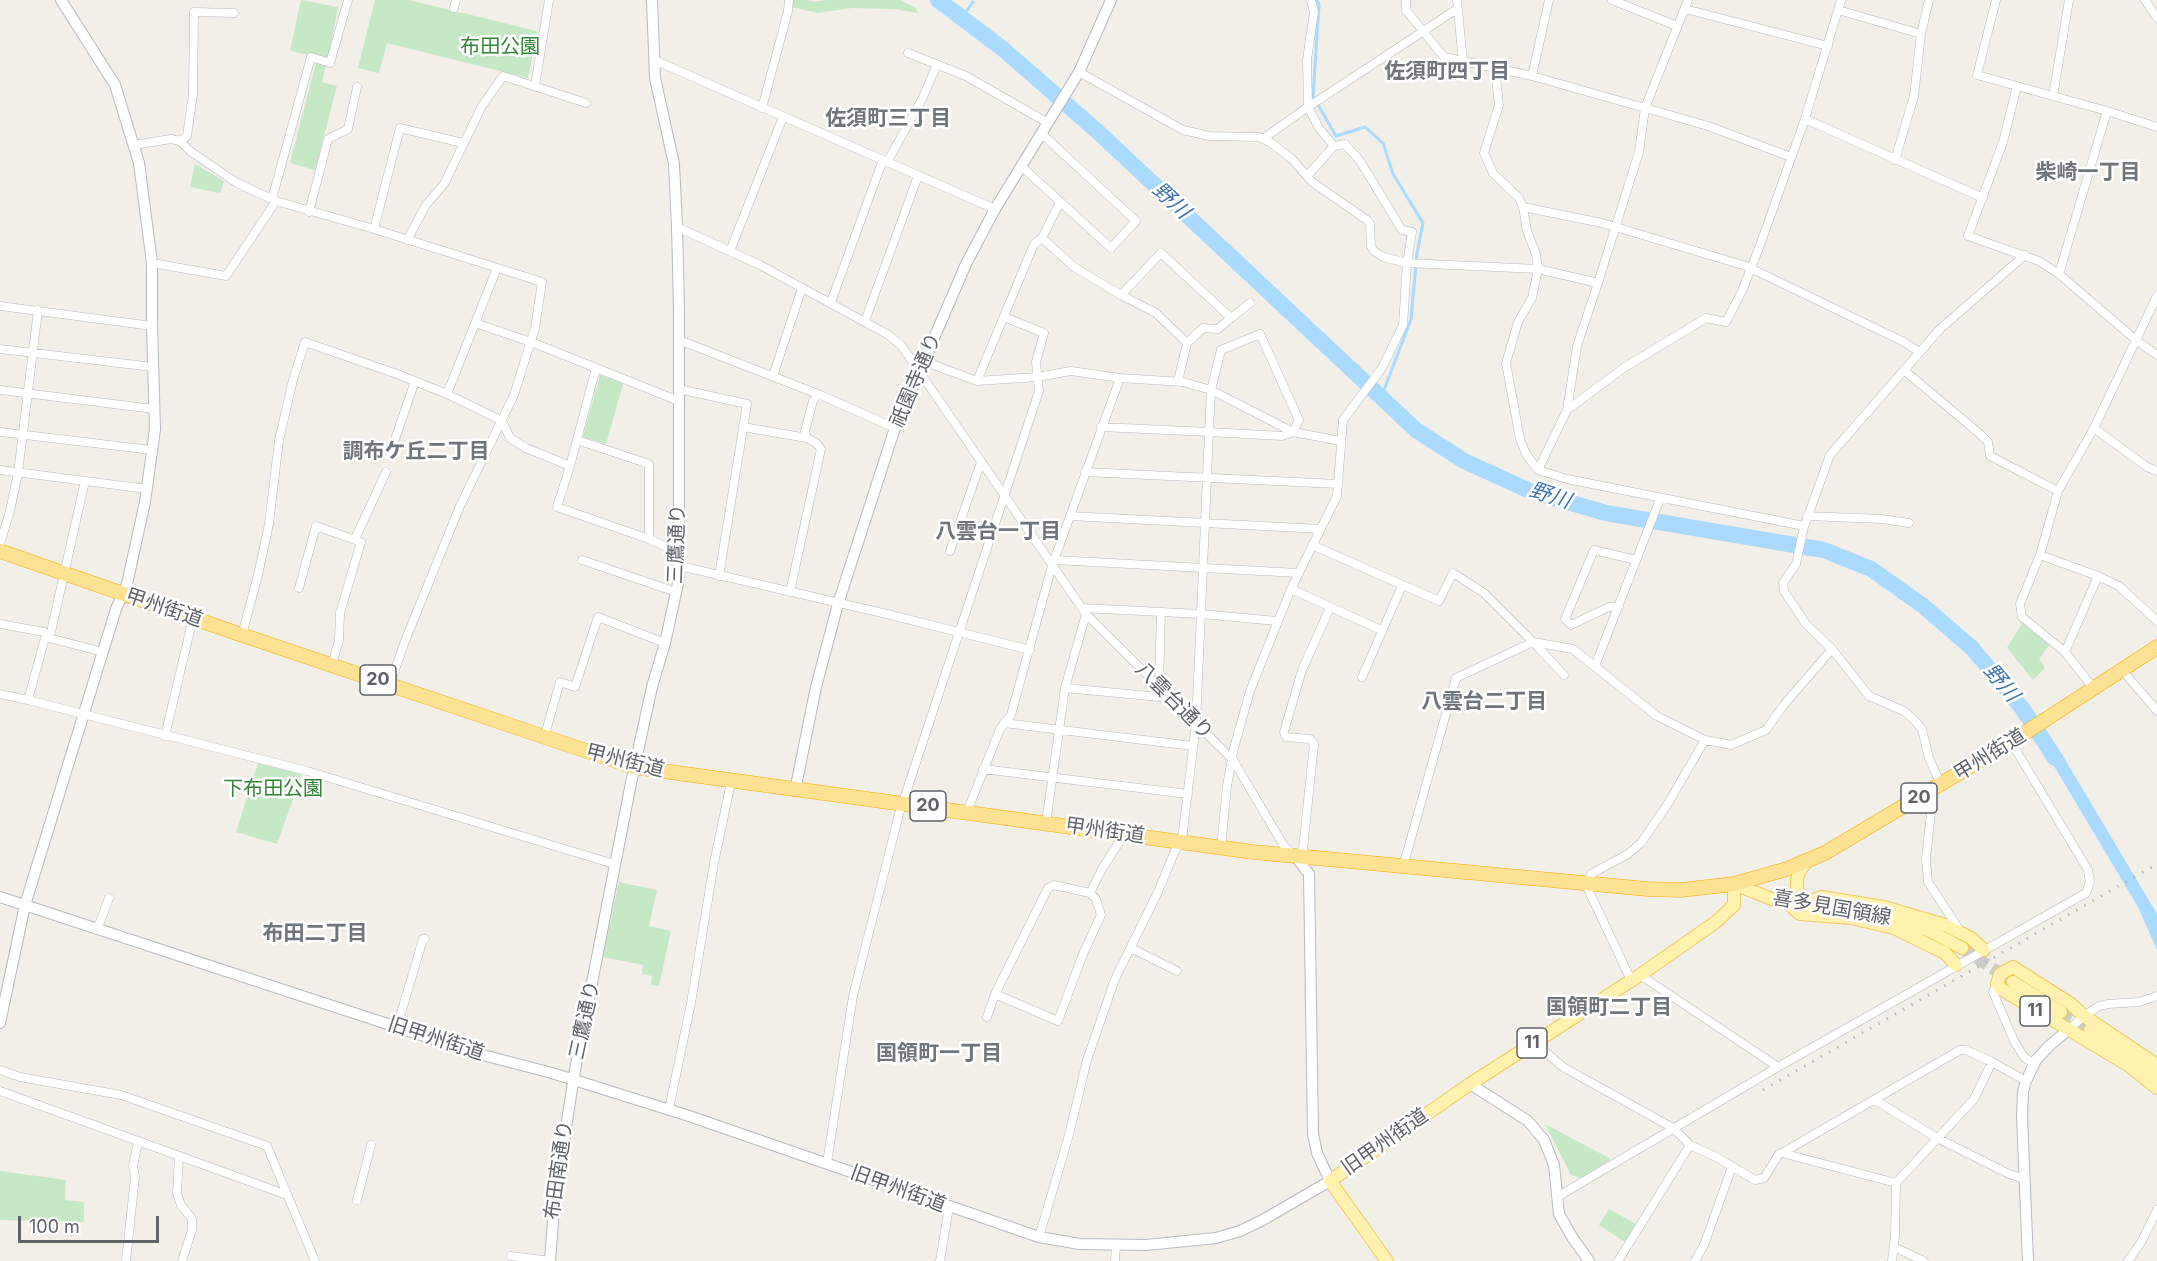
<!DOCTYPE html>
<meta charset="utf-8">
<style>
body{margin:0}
#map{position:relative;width:2157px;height:1261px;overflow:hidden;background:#f1efe8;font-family:Inter,sans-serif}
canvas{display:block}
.scale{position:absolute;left:18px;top:1216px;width:141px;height:27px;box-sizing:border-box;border:3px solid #5f6368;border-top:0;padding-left:8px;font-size:18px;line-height:21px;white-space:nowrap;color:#5f6368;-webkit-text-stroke:4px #fff;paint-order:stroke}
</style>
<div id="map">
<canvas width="2157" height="1261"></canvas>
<div class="scale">100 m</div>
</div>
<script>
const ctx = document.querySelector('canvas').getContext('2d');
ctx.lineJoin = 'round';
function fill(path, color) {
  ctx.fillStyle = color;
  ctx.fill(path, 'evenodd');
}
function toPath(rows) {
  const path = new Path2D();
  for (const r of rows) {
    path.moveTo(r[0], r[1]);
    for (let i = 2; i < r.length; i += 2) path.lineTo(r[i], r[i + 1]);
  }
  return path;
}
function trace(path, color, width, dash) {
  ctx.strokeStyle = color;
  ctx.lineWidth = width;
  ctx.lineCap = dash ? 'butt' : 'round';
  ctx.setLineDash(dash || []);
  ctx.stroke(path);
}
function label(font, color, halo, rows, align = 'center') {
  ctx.font = font + ' Inter,"Noto Sans JP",sans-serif';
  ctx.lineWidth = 5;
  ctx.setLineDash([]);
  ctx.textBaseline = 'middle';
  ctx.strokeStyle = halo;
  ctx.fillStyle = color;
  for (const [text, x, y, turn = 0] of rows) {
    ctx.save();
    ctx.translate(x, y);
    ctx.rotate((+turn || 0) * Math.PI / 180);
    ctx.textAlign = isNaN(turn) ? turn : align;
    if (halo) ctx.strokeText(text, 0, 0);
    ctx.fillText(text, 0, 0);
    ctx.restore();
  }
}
fill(toPath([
 [301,0,338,7,328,59,290,51],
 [375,0,409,0,537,31,528,78,387,43,379,73,358,68],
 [793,0,808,0,814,2,827,0,899,0,916,8,918,13,894,9,852,8,818,13,792,7],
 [316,63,326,65,322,82,337,86,315,170,290,163],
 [195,164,224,181,220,193,190,187],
 [600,375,623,384,606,444,583,437],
 [2023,622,2051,643,2039,659,2045,668,2033,680,2007,648],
 [258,763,302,774,277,844,236,832],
 [619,882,657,890,649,926,671,931,659,986,651,985,652,976,642,974,643,965,603,957],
 [1545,1124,1611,1159,1581,1178,1571,1175],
 [0,1171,66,1180,65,1200,84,1202,84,1222,0,1220],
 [1609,1209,1636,1224,1625,1242,1599,1225]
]), '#c5e8c5');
fill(toPath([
 [2048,736,2063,756,2157,914,2157,950,2138,907,2039,741]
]), '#aadaff');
trace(toPath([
 [1317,0,1319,5,1313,96,1336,136,1365,127,1383,143,1393,174,1423,223,1417,253,1411,319,1381,398],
 [962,18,973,2]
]), '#aadaff', 3);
trace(toPath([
 [938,0,1003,49,1097,131,1416,430,1464,461,1530,491,1606,513,1824,550,1871,569,1922,605,1972,648,2022,708,2055,758]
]), '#aadaff', 16);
trace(toPath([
 [1962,948,2013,982],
 [2061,1012,2090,1030]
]), '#ccccc8', 12, [12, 6]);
const street = toPath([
 [1311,0,1314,12,1307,60,1308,107,1319,128,1334,146],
 [1406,0,1406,10,1444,57,1532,76,1645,108,1708,126,1791,157],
 [1457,0,1463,62],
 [1612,0,1677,26],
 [1996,0,1977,75,2107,111,2157,127],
 [2145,0,2157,18],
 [454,8,456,0],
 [1685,9,1828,46],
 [1838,10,1921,34],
 [908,53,966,76,1048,123],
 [654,60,995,209],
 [1495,69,1499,105,1484,153,1493,173,1519,198,1523,207,1527,231,1536,254,1538,269,1532,298,1518,322,1506,363,1520,439,1526,454,1538,470,1567,479,1804,526],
 [1079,72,1183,130,1209,136,1258,137,1270,142,1292,159,1312,182,1367,220,1370,224,1371,246,1374,251,1383,257,1407,263,1538,269,1598,283],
 [1532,76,1549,0],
 [535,86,549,0],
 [2017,86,2003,142,1968,236,2039,261,2059,274,2137,341,2157,355],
 [2053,96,2069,0],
 [762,108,788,11,789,0],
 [1805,119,1983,198],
 [1264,138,1308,107,1457,9],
 [180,141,187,136,193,94,194,12,234,13],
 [134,145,171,139,180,141,190,151,237,183,276,201,374,229,542,282,535,328,514,395,460,506,405,641,390,684],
 [1895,160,1914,96,1921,34,1929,0],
 [1021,166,1111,248,1136,221,1042,134],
 [272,199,311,57,330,63,348,0],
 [1523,207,1602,223,1746,266,1904,342,1919,352],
 [309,212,328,139,348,129,357,87],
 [677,227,760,265,887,334,901,345,1086,614,1233,760,1284,846,1296,857,1303,849,1314,744,1310,739,1286,737,1284,732,1302,670,1330,608],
 [374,229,400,128,463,143],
 [1042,238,1074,267,1121,295,1156,313,1187,343,1178,381],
 [407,240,426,205,444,184,482,106,503,76,586,103],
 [730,251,783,117],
 [152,263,226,276,276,201],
 [2059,274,2107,111],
 [1121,295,1161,253,1231,318,1250,303],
 [831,302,881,165,889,159,922,99,937,65],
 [0,306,152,326],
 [865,321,918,176],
 [475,323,531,342,679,401],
 [679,340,818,394],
 [1187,343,1203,328,1218,329,1231,318],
 [0,349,153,367],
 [923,361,977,381,1037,377,1071,371,1120,378],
 [1905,371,1980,434,1988,442,1990,456,2058,491],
 [773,376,802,288],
 [977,381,1034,244,1042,238,1060,202],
 [679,389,747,404,719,576],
 [0,390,154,409],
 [447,394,502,421,510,438,526,448,570,466],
 [1567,410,1625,367,1706,318,1726,322,1742,291,1759,248,1805,119,1841,0],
 [743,427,807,438,816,443,821,449,790,592],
 [2094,428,2147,467,2157,471],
 [0,432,152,450],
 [807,438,805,431,813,401,818,394,895,428],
 [577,440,649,464,649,539,557,507,570,466,596,368],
 [391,451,415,381],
 [0,470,147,489],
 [1538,470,1567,410,1577,346,1598,283,1639,152,1645,108,1688,0],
 [1085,472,1338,484],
 [1070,516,1321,529],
 [1807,516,1882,519,1909,523],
 [355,539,386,472],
 [649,539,680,553],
 [0,544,10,511,18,473,38,310],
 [1312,545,1439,601,1453,573,1484,593,1533,642,1573,649,1657,716,1705,740,1731,745,1766,730,1783,706,1832,649],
 [950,551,981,462],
 [2040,555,2098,576,2119,586,2157,621],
 [582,560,676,592],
 [1055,560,1298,573],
 [680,566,887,614,1030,650],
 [299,588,316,526,361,542,340,613,339,640,332,665],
 [1291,589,1381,630],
 [1619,606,1609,607,1571,625,1565,619,1594,550,1636,560],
 [1082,608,1201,614,1277,621],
 [0,624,44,632,49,638,103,652],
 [242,635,258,575,269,524,279,440,293,380,305,342,397,374,447,394,497,268],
 [2065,652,2098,576],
 [1595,666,1660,499],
 [2122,670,2157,711],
 [1362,677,1402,586],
 [1159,686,1161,612],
 [1065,688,1170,698],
 [2094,689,2065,652,2022,617,2020,604,2040,555,2058,491,2094,428,2157,296],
 [0,694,28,700,307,771,614,864],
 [28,700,45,638,51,632,85,481],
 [1004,723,1193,746],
 [165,736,193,618],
 [544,738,560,682,575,687,598,617,665,643],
 [983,769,1188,794],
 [1941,785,1929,758,1922,729,1915,721,1904,711,1869,696,1832,649,1806,624,1784,591,1783,583,1796,564,1804,527,1830,455,1940,329,2025,255],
 [1927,793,1932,803,1926,859,1928,882,1960,931],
 [967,812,1000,729,1011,715,1052,566,1120,378,1183,382,1211,390,1293,432,1341,441],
 [1046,823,1065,688,1086,614],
 [1221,848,1227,786,1234,748,1250,691,1291,589,1337,496,1343,420,1382,368,1403,325,1407,263,1412,232,1402,230,1360,161,1345,144,1334,146,1307,176],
 [1403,867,1456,678,1533,642,1564,675],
 [1090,893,1102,869,1125,833],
 [97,930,109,898],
 [1131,948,1177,971],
 [1640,975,1778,1067],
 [1631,980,1586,885,1591,874,1628,854,1641,843,1667,805,1705,740],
 [1997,984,1993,992,2014,1041,2024,1057,2034,1064],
 [987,1017,995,994,1058,1021,1083,954,1101,915,1096,899,1090,893,1054,885,1048,888,995,994],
 [397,1027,423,939,425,939],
 [2068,1030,2084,1016,2099,1006,2108,1004,2139,1002,2157,996],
 [1534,1042,1563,1067,1673,1128,1690,1145,1718,1158,1755,1180,1764,1178,1779,1154,1782,1153,1896,1183,1895,1236,1892,1261],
 [0,1070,20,1077,121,1095,267,1146,315,1261],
 [0,1091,287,1195],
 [1875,1100,1937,1138,2009,1174,2025,1179],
 [669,1109,691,1003,714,863,731,782],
 [1782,1153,1960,1050,1966,1050,1992,1062,2026,1081],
 [179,1157,177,1194,181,1205,192,1219,192,1230,182,1261],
 [827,1163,853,996,899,814,1039,391,1036,362,1044,333,1004,317],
 [1896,1183,1974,1099,1992,1062],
 [1557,1197,1778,1067,2086,893,2090,882,2088,870,2011,742],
 [357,1200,371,1145],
 [1039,1237,1069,1135,1087,1060,1115,979,1157,894,1175,851,1181,842,1183,832,1196,723,1203,568,1205,523,1209,432,1211,390,1221,350,1260,334,1299,420,1293,432,1282,436,1209,432,1101,427],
 [1894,1247,1924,1261],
 [511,1256,550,1261],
 [126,1261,135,1177,133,1166,138,1142],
 [940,1261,949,1207],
 [1115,1261,1116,1246],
 [1618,1261,1690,1145],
 [1695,1261,1704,1245,1732,1167],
 [2128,1261,2142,1241,2157,1210]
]);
const secondary = toPath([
 [795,791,816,687,838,604,895,428,966,264,995,209,1079,72,1111,0],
 [0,897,479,1054,552,1073,689,1116,1039,1237,1080,1244,1146,1245,1216,1238,1240,1231,1261,1221,1330,1181,1317,1153,1313,1134,1309,874,1296,857],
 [0,1023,25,905,116,609,127,584,145,502,155,429,152,326,152,263,139,163,115,85,61,0],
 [1470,1084,1528,1121,1544,1140,1554,1165,1559,1214,1572,1237,1589,1261],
 [550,1261,555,1197,575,1070,631,783,652,687,665,643,679,579,679,309,677,227,674,164,655,78,652,0],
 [2028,1261,2022,1116,2023,1092,2026,1081,2036,1060,2049,1046,2068,1030]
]);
const primary = toPath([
 [1788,903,1800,914,1851,918,1894,928,1945,953,1956,965],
 [1806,903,1821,897,1884,907,1945,925,1971,938,1984,950],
 [1802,904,1797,889,1797,880,1799,872,1807,861],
 [2013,982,2061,1012],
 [2090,1030,2157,1076],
 [2157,1065,2084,1016,2071,1004,2013,967,2000,974,1997,984,2001,989,2128,1065,2157,1088],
 [1387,1261,1330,1181,1470,1084,1640,975,1716,922,1734,905,1734,884,1777,901,1845,908,1893,918,1930,931,1962,948]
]);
const highway = toPath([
 [0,551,242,635,634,767,1253,852,1647,889,1681,890,1734,884,1787,869,1825,853,2011,742,2157,647]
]);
trace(street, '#b5b8bc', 9);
trace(secondary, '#b6babf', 12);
trace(primary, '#f2c960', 14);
trace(highway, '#f9ab00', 15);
trace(street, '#fff', 8);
trace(secondary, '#fff', 10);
trace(primary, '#fff2af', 12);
trace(highway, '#fde293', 14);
trace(toPath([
 [1763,1090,2157,864]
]), '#b6b7b8', 3, [1.5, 8]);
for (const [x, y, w] of [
 [378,680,36],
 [1919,798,36],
 [928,806,36],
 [2035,1011,30],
 [1532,1043,30]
]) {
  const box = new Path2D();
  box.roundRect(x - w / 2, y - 15, w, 30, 4.5);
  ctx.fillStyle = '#fff';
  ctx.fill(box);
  trace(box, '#5f6368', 1.5);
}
label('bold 18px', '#5f6368', null, [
 ["20",378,680],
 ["20",1919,798],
 ["20",928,806],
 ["11",2035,1011],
 ["11",1532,1043]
]);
label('20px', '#348238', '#fff', [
 ["布田公園",500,47],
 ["下布田公園",273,789]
]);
label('20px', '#5f6368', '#fff', [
 ["祇園寺通り",916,380,-67],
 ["三鷹通り",677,544,-88],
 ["甲州街道",164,608,19],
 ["八雲台通り",1174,701,45],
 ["甲州街道",1990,755,-32],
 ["甲州街道",625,761,14],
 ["甲州街道",1105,831,8],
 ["喜多見国領線",1832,908,10],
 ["三鷹通り",585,1020,-78],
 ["旧甲州街道",436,1039,18],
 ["旧甲州街道",1385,1142,-35],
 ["布田南通り",559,1170,-82],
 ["旧甲州街道",898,1189,20]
]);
label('bold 21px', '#70757a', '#fff', [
 ["佐須町四丁目",1447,72],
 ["佐須町三丁目",888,119],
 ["柴崎一丁目",2088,173],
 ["調布ケ丘二丁目",416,452],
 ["八雲台一丁目",998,532],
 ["八雲台二丁目",1484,702],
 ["布田二丁目",315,934],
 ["国領町二丁目",1609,1008],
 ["国領町一丁目",939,1054]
]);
label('italic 21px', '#4174aa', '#fff', [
 ["野川",1171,201,43],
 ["野川",1550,496,18],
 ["野川",2001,683,50]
]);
</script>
